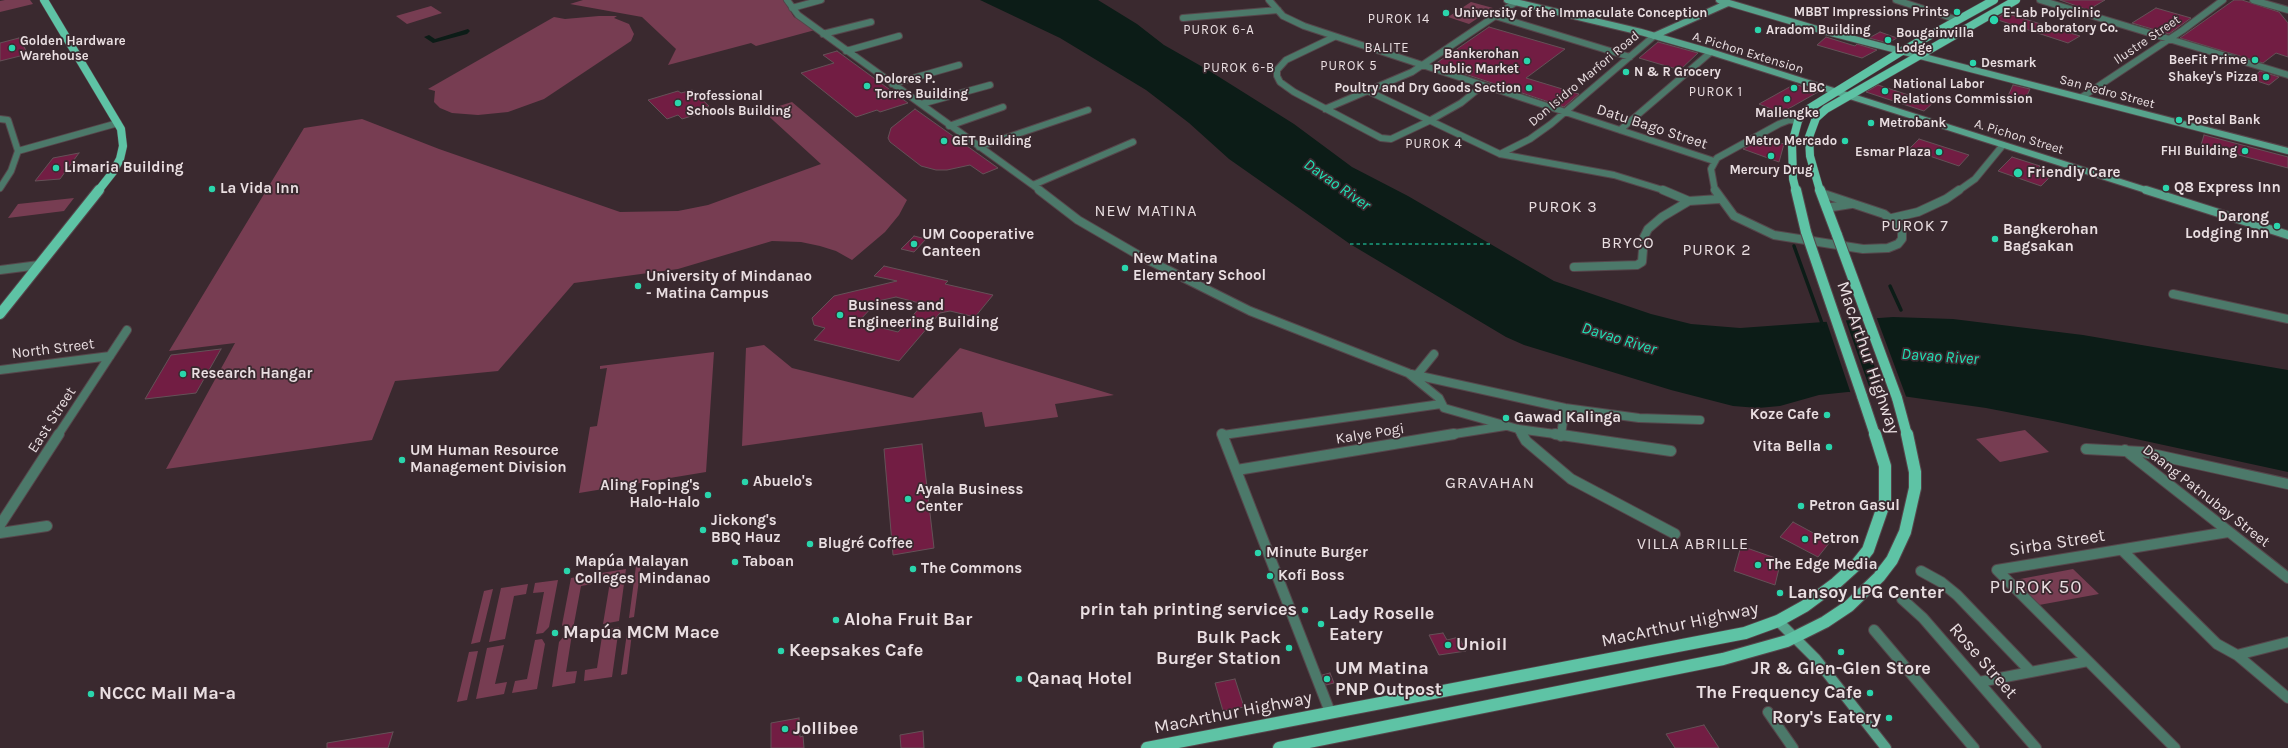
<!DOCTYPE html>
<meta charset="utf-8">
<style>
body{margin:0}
canvas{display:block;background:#3a292f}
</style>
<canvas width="2288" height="748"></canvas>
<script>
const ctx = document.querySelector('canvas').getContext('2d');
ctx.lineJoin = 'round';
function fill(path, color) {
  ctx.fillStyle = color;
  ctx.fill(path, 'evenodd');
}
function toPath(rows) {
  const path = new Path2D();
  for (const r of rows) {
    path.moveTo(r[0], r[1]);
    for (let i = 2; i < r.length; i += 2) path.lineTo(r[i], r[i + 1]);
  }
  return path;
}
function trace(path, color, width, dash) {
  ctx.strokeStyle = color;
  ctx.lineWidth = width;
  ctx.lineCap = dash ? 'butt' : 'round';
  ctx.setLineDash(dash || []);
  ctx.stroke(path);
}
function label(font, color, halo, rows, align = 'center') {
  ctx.font = font + ' Karla,sans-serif';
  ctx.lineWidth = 3.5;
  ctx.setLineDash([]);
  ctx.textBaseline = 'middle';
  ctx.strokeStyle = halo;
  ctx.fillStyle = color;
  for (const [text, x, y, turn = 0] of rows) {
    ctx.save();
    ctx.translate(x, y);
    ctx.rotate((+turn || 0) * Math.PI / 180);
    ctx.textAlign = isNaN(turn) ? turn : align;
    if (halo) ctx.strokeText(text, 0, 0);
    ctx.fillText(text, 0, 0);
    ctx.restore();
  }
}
fill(toPath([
 [5,0,30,0,33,4,0,12,0,1],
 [583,0,783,0,794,17,815,30,756,46,751,43,668,65,676,49,642,17,570,4],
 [1471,2,1493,8,1469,24,1448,17],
 [431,6,442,13,407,24,396,16],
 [599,16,617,16,614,18,629,24,634,34,631,41,544,99,508,112,478,115,452,113,440,108,434,102,435,91,428,89,554,17,565,19],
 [792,102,907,200,899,215,885,232,852,260,836,251,820,246,801,242,772,241,678,269,574,283,498,371,395,381,372,440,166,469,235,343,169,351,304,128,362,119,439,149,620,212,678,211,708,205,821,164,763,111],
 [74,198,64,211,8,218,18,204],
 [764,345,792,368,913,398,960,348,1114,395,1055,404,1058,417,985,427,982,412,742,446,746,348],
 [714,352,706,472,579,493,590,427,597,426,607,368,600,369,600,366],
 [2025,430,2049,452,2000,462,1976,439],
 [641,565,634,617,629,618,636,566],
 [626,569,619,621,603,624,610,582,599,583,601,573],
 [2073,569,2099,594,2039,605,2015,580],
 [593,574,592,584,581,586,573,629,566,630,562,625,571,578],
 [558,580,549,627,543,633,536,634,544,592,533,593,535,583],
 [528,584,526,594,514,596,505,639,489,642,501,588],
 [493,589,480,642,471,644,484,591],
 [633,625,627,674,621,675,628,626],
 [619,627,612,677,584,681,585,670,597,668,603,630],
 [572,634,566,672,577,671,575,683,552,687,559,642,565,635],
 [542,639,545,644,537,689,512,693,515,681,527,679,535,640],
 [504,645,495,684,507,682,504,694,476,699,487,648],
 [478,651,467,700,457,702,469,652]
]), '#773d52');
fill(toPath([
 [980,0,1098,0,1137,24,1164,45,1208,70,1294,124,1352,167,1408,196,1554,281,1651,314,1691,324,1740,328,1893,317,1953,319,2083,335,2288,370,2288,472,2053,421,1986,408,1881,393,1848,392,1819,395,1780,406,1758,408,1733,406,1671,390,1524,345,1506,337,1350,244,1229,159,1189,123,1146,90,1060,38],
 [468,29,470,31,467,34,433,43,424,37,429,35,435,39]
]), '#0c1c17');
fill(toPath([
 [1876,316,1907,399,1885,396,1857,317],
 [1845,318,1872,395,1851,394,1826,320]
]), '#3a292f');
trace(toPath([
 [1794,246,1823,326],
 [1890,286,1901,310]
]), '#0c1c17', 3.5);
trace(toPath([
 [1350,244,1491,244]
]), '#21e1b5', 1, [3.5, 3]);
const building = toPath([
 [2060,0,2105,0,2088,10,2060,0],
 [2234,0,2242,0,2279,12,2288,23,2288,57,2276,53,2263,63,2180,38,2234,0],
 [2156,8,2191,18,2169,34,2132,23,2156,8],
 [2005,13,2080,36,2068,43,1995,19,2005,13],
 [1489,27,1565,49,1526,78,1579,94,1564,107,1435,64,1489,27],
 [1880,32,1897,38,1888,43,1869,38,1880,32],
 [1826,37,1855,46,1857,44,1877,50,1862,58,1817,45,1826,37],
 [19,38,28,54,0,61,0,43,19,38],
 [1658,42,1698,53,1680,70,1639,58,1658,42],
 [837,51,908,103,880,112,877,110,856,117,801,73,834,63,823,55,837,51],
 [2260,71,2279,77,2269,85,2251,79,2260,71],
 [1795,84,1818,92,1781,113,1759,104,1795,84],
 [1878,85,1933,103,1924,111,1866,92,1878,85],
 [2013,85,2030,89,2024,102,2007,98,2013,85],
 [692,90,709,106,698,110,701,113,682,119,678,115,667,119,648,100,678,91,681,93,692,90],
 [915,109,998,168,983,174,970,165,947,170,936,170,921,166,890,142,888,138,891,128,915,109],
 [2204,135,2288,157,2288,168,2201,145,2204,135],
 [1765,138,1784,144,1779,162,1743,149,1765,138],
 [1919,139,1969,155,1959,166,1909,149,1919,139],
 [79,153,60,179,35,181,53,158,79,153],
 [2012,157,2040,166,2035,172,2050,177,2041,186,1998,171,2012,157],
 [914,236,926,239,914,252,901,249,914,236],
 [884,266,948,281,945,284,993,295,975,317,950,311,940,313,899,361,814,340,825,328,814,325,812,318,834,296,897,281,874,276,884,266],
 [896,297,923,304,898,332,858,322,878,301,896,297],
 [221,349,196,393,145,399,171,355,221,349],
 [922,444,934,548,893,555,884,449,922,444],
 [1793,522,1830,542,1818,557,1780,537,1793,522],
 [1741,546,1781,560,1775,585,1734,571,1741,546],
 [1443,633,1447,640,1459,637,1466,651,1439,655,1429,635,1443,633],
 [1330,673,1334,683,1326,685,1322,675,1330,673],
 [1235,679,1244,707,1223,711,1215,683,1235,679],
 [799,718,800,737,803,736,804,748,771,748,771,723,799,718],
 [1704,725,1719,748,1675,748,1666,734,1704,725],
 [923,731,924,748,901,748,900,735,923,731],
 [393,732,388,748,327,748,327,743,393,732]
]);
fill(building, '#721d43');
trace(building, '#645157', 1);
const minorFar2 = toPath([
 [787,0,798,15,1041,191],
 [1269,0,1283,16,1304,26,1714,161],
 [1896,0,1958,20],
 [2040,0,2288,75],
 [2253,0,2288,10],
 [792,8,821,0],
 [1495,16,1630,57],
 [1183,18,1278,10],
 [823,34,871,22],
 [1334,37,1286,60,1277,70,1277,76,1280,82,1294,92,1381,138,1391,139,1429,121,1461,103,1482,86],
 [846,51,899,36],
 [892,84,959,65],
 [1368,91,1500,154,1614,175,1666,191],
 [2082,97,2183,30,2223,0],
 [921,104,990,85],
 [1325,109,1412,72,1516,2],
 [0,119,8,120,18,151,11,171,0,188],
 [949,126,1003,107],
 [1620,130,1711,52],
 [979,147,1088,110],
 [18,151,118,123],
 [1500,154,1530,139,1551,124,1654,36],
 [1033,185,1133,142],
 [1715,191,1711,169,1717,158,1779,124,1789,120,1798,121],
 [1958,191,1975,179,2003,145]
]);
const minorFar1 = toPath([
 [1039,190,1078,220,1140,256,1250,311,1408,373,1439,398,1444,408,1518,429,1562,435],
 [1663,190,1689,201],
 [1715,190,1734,216,1774,235,1863,249,1888,248,1898,244,1902,239,1902,232,1898,225,1884,214,1821,193],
 [1826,208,1851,204],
 [1892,218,1918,212,1946,199,1959,190],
 [1574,267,1637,265,1642,262,1644,237,1648,229,1662,217,1689,201,1719,199],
 [0,270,39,265],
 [2173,294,2288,319],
 [0,370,110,356],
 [1411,374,1565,408,1639,418,1700,420],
 [1417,375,1434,354],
 [1518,429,1522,435],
 [58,435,127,330],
 [1223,435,1441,404],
 [1448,435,1505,426],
 [1561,435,1565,408]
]);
const minor = toPath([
 [1222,434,1330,712],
 [1522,434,1526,441,1571,479,1675,534],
 [1555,434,1671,451],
 [1561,436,1561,434],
 [2086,449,2143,452,2288,484],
 [2125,450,2288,578],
 [1237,470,1454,434],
 [0,525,59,434],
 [0,533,47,526],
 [2122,550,2217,644,2237,655,2288,698],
 [1997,570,2175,748],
 [1997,570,2228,532],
 [1921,571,1941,582,1957,595,2031,672],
 [1902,599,1923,618,2036,748],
 [1874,630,1974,748],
 [2237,655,2288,642],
 [1979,682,2088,661],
 [1768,712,1793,748]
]);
const secondaryFar2 = toPath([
 [1507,0,1641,32,1711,52,2149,191],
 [1719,0,1827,32,2288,151],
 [1654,36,1728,3]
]);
const secondaryFar1 = toPath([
 [2146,190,2288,235]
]);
const secondary = toPath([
 [1778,621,1816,659,1886,748]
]);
const primaryFar2 = toPath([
 [44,0,121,129,123,146,120,159,113,172,98,191],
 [1796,191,1793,179,1792,144,1798,121,1805,111,1902,51,1994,0],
 [1820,191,1810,156,1809,137,1816,118,1826,109,2016,0]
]);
const primaryFar1 = toPath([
 [1796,190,1806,232],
 [1820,190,1837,235],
 [0,314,99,190],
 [1862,396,1875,435],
 [1897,398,1907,435]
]);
const primary = toPath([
 [1147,748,1745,633,1778,621,1805,606,1836,583,1856,565,1868,550,1885,501,1885,466,1875,434],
 [1279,748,1723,659,1787,641,1825,622,1849,606,1879,577,1892,560,1905,532,1915,488,1915,472,1907,434]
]);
trace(minorFar2, '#56464b', 8);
trace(minorFar1, '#56464b', 10);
trace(minor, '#56464b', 12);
trace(secondaryFar2, '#56464b', 8);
trace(secondaryFar1, '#56464b', 10);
trace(secondary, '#56464b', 12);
trace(primaryFar2, '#56464b', 9);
trace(primaryFar1, '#56464b', 12);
trace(primary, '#56464b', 14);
trace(minorFar2, '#4c796a', 6);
trace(minorFar1, '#4c796a', 8);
trace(minor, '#4c796a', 10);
trace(secondaryFar2, '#57a38c', 6);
trace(secondaryFar1, '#57a38c', 8);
trace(secondary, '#57a38c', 10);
trace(primaryFar2, '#5ec3a5', 8);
trace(primaryFar1, '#5ec3a5', 10);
trace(primary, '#5ec3a5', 12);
const primaryBridge = toPath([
 [1806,232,1862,396],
 [1837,235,1897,398]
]);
trace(primaryBridge, '#56464b', 12, []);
trace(primaryBridge, '#5ec3a5', 10);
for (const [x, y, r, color] of [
 [1957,12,4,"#2ad5ac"],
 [1446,13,4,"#2ad5ac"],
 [1994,20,5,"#2ad5ac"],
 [1758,30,4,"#2ad5ac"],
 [1888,40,4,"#2ad5ac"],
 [12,48,4,"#2ad5ac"],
 [2255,60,4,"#2ad5ac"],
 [1527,61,4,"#2ad5ac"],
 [1973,63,4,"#2ad5ac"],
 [1626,72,4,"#2ad5ac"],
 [2266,77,4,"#2ad5ac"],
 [867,86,4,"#2ad5ac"],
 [1529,88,4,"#2ad5ac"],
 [1794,88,4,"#2ad5ac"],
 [1885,91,4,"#2ad5ac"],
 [1787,99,4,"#2ad5ac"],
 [678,103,4,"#2ad5ac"],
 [2179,120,4,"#2ad5ac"],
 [1871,123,4,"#2ad5ac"],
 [944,141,4,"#2ad5ac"],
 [1845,141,4,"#2ad5ac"],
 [2245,151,4,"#2ad5ac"],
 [1939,152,4,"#2ad5ac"],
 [1771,156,4,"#2ad5ac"],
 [56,168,4,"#2ad5ac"],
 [2018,173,5,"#2ad5ac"],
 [2166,188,4,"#2ad5ac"],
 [212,189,4,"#2ad5ac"],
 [2277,226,4,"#2ad5ac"],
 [1995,239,4,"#2ad5ac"],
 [914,244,4,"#2ad5ac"],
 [1125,268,4,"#2ad5ac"],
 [638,286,4,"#2ad5ac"],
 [840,315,4,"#2ad5ac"],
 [183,374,4,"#2ad5ac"],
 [1827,415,4,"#2ad5ac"],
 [1506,418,4,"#2ad5ac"],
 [1829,447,4,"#2ad5ac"],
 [402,460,4,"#2ad5ac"],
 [745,482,4,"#2ad5ac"],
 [708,495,4,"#2ad5ac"],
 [908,499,4,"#2ad5ac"],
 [1801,506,4,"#2ad5ac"],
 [703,530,4,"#2ad5ac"],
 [1805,539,4,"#2ad5ac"],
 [810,544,4,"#2ad5ac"],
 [1258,553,4,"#2ad5ac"],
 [735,562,4,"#2ad5ac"],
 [1758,565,4,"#2ad5ac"],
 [913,569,4,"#2ad5ac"],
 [567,571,4,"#2ad5ac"],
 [1270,576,4,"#2ad5ac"],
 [1780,593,4,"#2ad5ac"],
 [1305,610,4,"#2ad5ac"],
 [836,620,4,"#2ad5ac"],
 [1321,624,4,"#2ad5ac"],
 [555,633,4,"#2ad5ac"],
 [1448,645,4,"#2ad5ac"],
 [1289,648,4,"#2ad5ac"],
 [781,651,4,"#2ad5ac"],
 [1841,652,4,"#2ad5ac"],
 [1019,679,4,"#2ad5ac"],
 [1327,679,4,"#2ad5ac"],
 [1870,693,4,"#2ad5ac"],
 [91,694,4,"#2ad5ac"],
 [1889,718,4,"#2ad5ac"],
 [785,729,4,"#2ad5ac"]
]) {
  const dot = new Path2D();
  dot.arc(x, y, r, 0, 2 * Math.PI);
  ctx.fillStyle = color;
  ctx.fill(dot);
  trace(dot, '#3a292f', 1.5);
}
label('bold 13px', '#e9dee1', '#3a292f', [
 ["MBBT Impressions Prints",1949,12,"right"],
 ["University of the Immaculate Conception",1454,13],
 ["E-Lab Polyclinic",2003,13],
 ["and Laboratory Co.",2003,28],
 ["Aradom Building",1766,30],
 ["Bougainvilla",1896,33],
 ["Lodge",1896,48],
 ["Golden Hardware",20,41],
 ["Warehouse",20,56],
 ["Bankerohan",1519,54,"right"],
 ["Public Market",1519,69,"right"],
 ["BeeFit Prime",2247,60,"right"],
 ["Desmark",1981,63],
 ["N & R Grocery",1634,72],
 ["Shakey's Pizza",2258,77,"right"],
 ["Dolores P.",875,79],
 ["Torres Building",875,94],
 ["National Labor",1893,84],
 ["Relations Commission",1893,99],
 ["Poultry and Dry Goods Section",1521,88,"right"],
 ["LBC",1802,88],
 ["Professional",686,96],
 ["Schools Building",686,111],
 ["Mallengke",1787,113,"center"],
 ["Postal Bank",2187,120],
 ["Metrobank",1879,123],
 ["GET Building",952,141],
 ["Metro Mercado",1837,141,"right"],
 ["FHI Building",2237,151,"right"],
 ["Esmar Plaza",1931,152,"right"],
 ["Mercury Drug",1771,170,"center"]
], 'left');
ctx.letterSpacing = '1px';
label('13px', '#e9dee1', '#3a292f', [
 ["PUROK 14",1399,19],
 ["PUROK 6-A",1219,30],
 ["BALITE",1387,48],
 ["PUROK 5",1349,66],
 ["PUROK 6-B",1239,68],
 ["PUROK 1",1716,92],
 ["PUROK 4",1434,144]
]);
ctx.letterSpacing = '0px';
label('13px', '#e9dee1', '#3a292f', [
 ["Ilustre Street",2147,40,-34],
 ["A. Pichon Extension",1748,53,17],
 ["Don Isidro Marfori Road",1584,79,-40],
 ["San Pedro Street",2107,92,15],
 ["A. Pichon Street",2019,137,17]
]);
label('15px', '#e9dee1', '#3a292f', [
 ["Datu Bago Street",1652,127,18],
 ["North Street",53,349,-7],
 ["East Street",52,420,-57],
 ["Kalye Pogi",1370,434,-9],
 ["Daang Patnubay Street",2206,496,38]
]);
label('bold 15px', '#e9dee1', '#3a292f', [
 ["Limaria Building",64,168],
 ["Friendly Care",2027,173],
 ["Q8 Express Inn",2174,188],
 ["La Vida Inn",220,189],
 ["Darong",2269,217,"right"],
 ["Lodging Inn",2269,234,"right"],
 ["Bangkerohan",2003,230],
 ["Bagsakan",2003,247],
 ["UM Cooperative",922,235],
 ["Canteen",922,252],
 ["New Matina",1133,259],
 ["Elementary School",1133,276],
 ["University of Mindanao",646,277],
 ["- Matina Campus",646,294],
 ["Business and",848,306],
 ["Engineering Building",848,323],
 ["Research Hangar",191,374],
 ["Koze Cafe",1819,415,"right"],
 ["Gawad Kalinga",1514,418],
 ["Vita Bella",1821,447,"right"],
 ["UM Human Resource",410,451],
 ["Management Division",410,468],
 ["Abuelo's",753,482],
 ["Aling Foping's",700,486,"right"],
 ["Halo-Halo",700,503,"right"],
 ["Ayala Business",916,490],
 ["Center",916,507],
 ["Petron Gasul",1809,506],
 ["Jickong's",711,521],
 ["BBQ Hauz",711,538],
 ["Petron",1813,539],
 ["Blugré Coffee",818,544],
 ["Minute Burger",1266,553],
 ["Mapúa Malayan",575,562],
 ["Colleges Mindanao",575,579],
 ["Taboan",743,562],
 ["The Edge Media",1766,565],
 ["The Commons",921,569],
 ["Kofi Boss",1278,576]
], 'left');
label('italic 16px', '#21e1b5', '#3a292f', [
 ["Davao River",1337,185,35],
 ["Davao River",1619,339,17],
 ["Davao River",1940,357,4]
]);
ctx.letterSpacing = '1px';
label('16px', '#e9dee1', '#3a292f', [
 ["PUROK 3",1563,207],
 ["NEW MATINA",1146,211],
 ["PUROK 7",1915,226],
 ["BRYCO",1628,243],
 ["PUROK 2",1717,250],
 ["VILLA ABRILLE",1693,544]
]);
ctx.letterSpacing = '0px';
ctx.letterSpacing = '1px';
label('17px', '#e9dee1', '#3a292f', [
 ["GRAVAHAN",1490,483]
]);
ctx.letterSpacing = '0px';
label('18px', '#e9dee1', '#3a292f', [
 ["MacArthur Highway",1868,358,71],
 ["Sirba Street",2057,543,-9],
 ["MacArthur Highway",1680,625,-12],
 ["Rose Street",1983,661,49],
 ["MacArthur Highway",1233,713,-11]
]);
label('bold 18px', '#e9dee1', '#3a292f', [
 ["Lansoy LPG Center",1788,593],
 ["prin tah printing services",1297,610,"right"],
 ["Lady Roselle",1329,614],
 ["Eatery",1329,635],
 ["Aloha Fruit Bar",844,620],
 ["Mapúa MCM Mace",563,633],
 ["Bulk Pack",1281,638,"right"],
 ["Burger Station",1281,659,"right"],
 ["Unioil",1456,645],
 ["Keepsakes Cafe",789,651],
 ["UM Matina",1335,669],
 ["PNP Outpost",1335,690],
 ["JR & Glen-Glen Store",1841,669,"center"],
 ["Qanaq Hotel",1027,679],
 ["The Frequency Cafe",1862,693,"right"],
 ["NCCC Mall Ma-a",99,694],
 ["Rory's Eatery",1881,718,"right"],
 ["Jollibee",793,729]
], 'left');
ctx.letterSpacing = '1px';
label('19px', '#e9dee1', '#3a292f', [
 ["PUROK 50",2036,588]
]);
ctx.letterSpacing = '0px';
</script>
